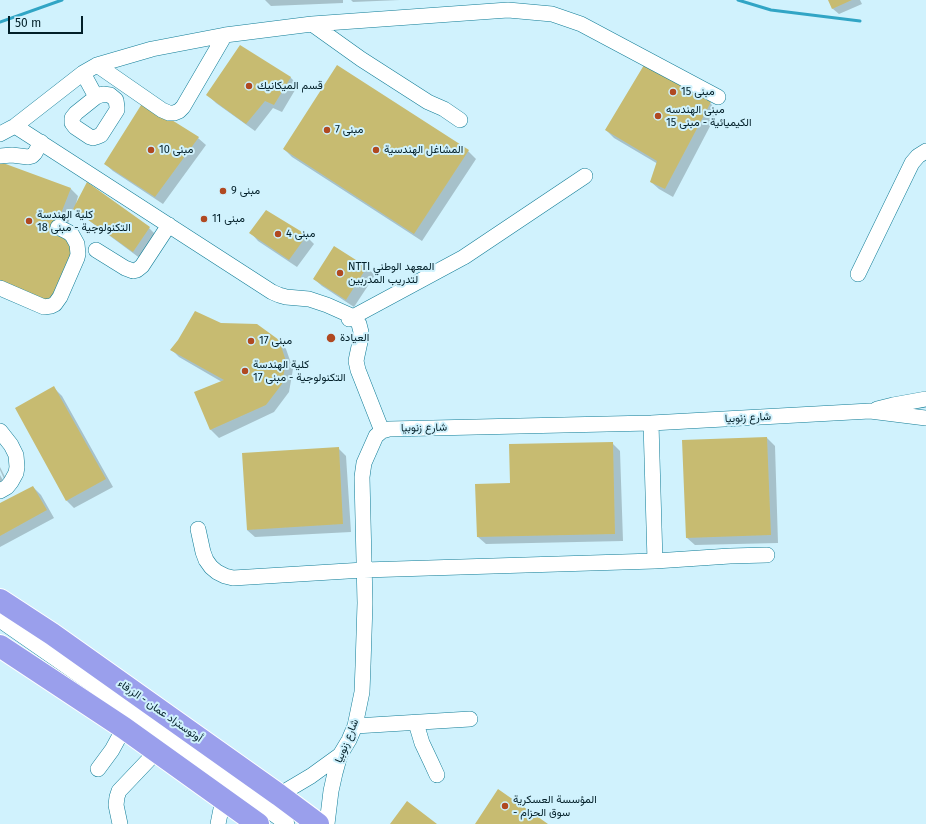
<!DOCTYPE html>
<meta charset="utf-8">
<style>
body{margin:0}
#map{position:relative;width:926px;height:824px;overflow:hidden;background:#d0f2fd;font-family:"Fira Sans",sans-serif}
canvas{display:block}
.scale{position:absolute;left:8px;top:16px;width:75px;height:18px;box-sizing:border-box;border:2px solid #021f28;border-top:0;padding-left:5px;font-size:12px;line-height:14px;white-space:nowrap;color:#021f28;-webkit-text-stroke:3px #d0f2fd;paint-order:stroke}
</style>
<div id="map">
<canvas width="926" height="824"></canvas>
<div class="scale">50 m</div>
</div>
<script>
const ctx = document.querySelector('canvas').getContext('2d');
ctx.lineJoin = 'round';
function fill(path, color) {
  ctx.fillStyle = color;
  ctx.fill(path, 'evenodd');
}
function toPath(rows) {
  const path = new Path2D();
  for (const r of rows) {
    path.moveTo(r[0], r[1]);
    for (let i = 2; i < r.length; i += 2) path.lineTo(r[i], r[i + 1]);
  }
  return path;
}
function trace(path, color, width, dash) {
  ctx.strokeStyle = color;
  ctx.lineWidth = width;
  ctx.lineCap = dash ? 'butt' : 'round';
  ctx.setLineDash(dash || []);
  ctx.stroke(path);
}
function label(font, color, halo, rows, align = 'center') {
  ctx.font = font + ' "Fira Sans",Vazirmatn,sans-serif';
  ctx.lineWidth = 4;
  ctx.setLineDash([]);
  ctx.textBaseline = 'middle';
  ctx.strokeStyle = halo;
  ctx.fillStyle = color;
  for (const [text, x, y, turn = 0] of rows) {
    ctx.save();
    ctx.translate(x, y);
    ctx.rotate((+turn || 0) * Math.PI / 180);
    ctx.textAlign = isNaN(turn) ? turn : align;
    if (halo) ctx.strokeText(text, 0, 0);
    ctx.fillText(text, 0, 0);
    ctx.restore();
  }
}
fill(toPath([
 [265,0,343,0,343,3,271,6],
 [351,0,400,0,353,2],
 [829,0,860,0,862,4,839,14,833,9],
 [290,77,298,85,282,112,273,108,255,131,216,103,208,95],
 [710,103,718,111,673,197,659,189,651,182,658,164,614,138,606,130],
 [198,138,206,145,163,204,113,171,105,164],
 [284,149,468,151,476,159,422,241,292,157],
 [0,165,71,189,78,196,76,204,149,228,157,236,141,259,83,216,74,208,62,239,75,244,57,310],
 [251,233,306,236,314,244,297,267,258,241],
 [334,247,367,268,375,275,354,307,322,286,314,279],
 [221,324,278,340,286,349,293,369,289,392,274,412,219,438,211,430,196,392,222,382,179,357,171,349],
 [54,388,62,396,113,487,74,508,67,501],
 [767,438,775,446,778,543,695,545,687,538],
 [612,443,620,451,623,541,486,544,478,537,511,484],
 [338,448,346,456,351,532,255,537,247,530],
 [0,467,9,485,0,489,0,475,4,482,5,481,0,470],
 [33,487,41,495,54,518,0,547,0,505]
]), '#0003');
trace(toPath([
 [738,0,771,10,860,21],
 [0,22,62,0]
]), '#31a5c5', 3);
fill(toPath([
 [828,0,852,0,832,9],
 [240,45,291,77,274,105,265,101,246,124,206,95],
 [337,65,469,150,414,234,283,149],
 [644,65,711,102,665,189,650,182,657,161,605,130],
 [143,102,199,137,155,197,104,164],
 [3,163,71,188,53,234,75,243,49,303,0,281,0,164],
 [87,182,150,227,133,252,73,209],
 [266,210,307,235,289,260,249,233],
 [334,246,367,267,346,300,313,279],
 [195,311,221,323,257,324,279,340,286,361,282,384,266,405,210,430,194,392,224,380,170,350,178,340],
 [54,386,106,479,66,501,15,408],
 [767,437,771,535,686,538,682,440],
 [613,442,615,534,477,537,475,484,510,483,509,444],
 [339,447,343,524,247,530,242,453],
 [33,486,47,510,0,536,0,503],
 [498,789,548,824,475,824],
 [407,801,437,824,390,824]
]), '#c7bb71');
const minor = toPath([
 [312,24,361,59,428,102,444,109,460,120],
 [97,65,162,110,169,113,174,113,179,111,183,107,225,35],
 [83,73,96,97],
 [103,94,110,95,116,100,117,107,117,110,101,135,96,137,93,138,90,137,75,127,72,123,72,118,76,113,96,97,103,94],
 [15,126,272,292,279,295,286,297,309,299,327,305,354,317,359,324,361,332,360,342,357,356,356,361,358,370,382,431],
 [0,134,15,126,83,73,97,65,152,49,225,35,312,24,508,10,552,14,581,24,718,97],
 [0,156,12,155,28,157,32,156,35,153,41,142],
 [96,250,125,268,133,271,137,270,142,266,169,225],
 [858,274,912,163,918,156,926,151],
 [0,288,44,307,51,306,55,304,60,297,77,258,78,254,77,244,72,235,68,232,58,227],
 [349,319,464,257,585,176],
 [877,409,893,405,926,399],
 [651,423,655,561],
 [0,431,11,445,16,455,17,467,16,473,11,482,7,487,0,491],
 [198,529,203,552,206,560,211,567,217,572,225,576,233,578,364,570,655,561,730,556,767,555],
 [0,620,92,684,214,770,287,824],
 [416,723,422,743,431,762,437,775],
 [355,726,470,719],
 [98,769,112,750,124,728],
 [279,795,311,776,340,755],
 [120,824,116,805,117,797,119,791,157,751],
 [218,824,223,799],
 [327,824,331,791,335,773,340,755,349,740,355,726,362,692,363,666,365,603,362,477,364,463,376,436,382,431,389,429,651,423,870,411,926,418]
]);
const highway = toPath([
 [0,600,52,634,279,795,318,824],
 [0,646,124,728,258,824]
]);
trace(minor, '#107c96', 16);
trace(highway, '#fff', 24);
trace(minor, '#fff', 15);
trace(highway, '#9a9fec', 22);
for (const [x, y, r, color] of [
 [249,86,4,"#b04921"],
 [673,92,4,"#b04921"],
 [658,116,4,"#b04921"],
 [327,130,4,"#b04921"],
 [151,150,4,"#b04921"],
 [376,150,4,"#b04921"],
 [223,191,4,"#b04921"],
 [204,219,4,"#b04921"],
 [29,221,4,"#b04921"],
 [278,234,4,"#b04921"],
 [340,273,4,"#b04921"],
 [331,338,5,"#b04921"],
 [251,341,4,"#b04921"],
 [245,371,4,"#b04921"],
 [505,806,4,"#b04921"]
]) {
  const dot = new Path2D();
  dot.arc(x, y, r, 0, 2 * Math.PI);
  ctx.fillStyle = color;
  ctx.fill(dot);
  trace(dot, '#d0f2fd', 1.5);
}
label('11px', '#021f28', '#d0f2fd', [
 ["قسم الميكانيك",257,86],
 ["مبنى 15",681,92],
 ["مبنى الهندسه",666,110],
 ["الكيميائية - مبنى 15",666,123],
 ["مبنى 7",335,130],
 ["مبنى 10",159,150],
 ["المشاغل الهندسية",384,150],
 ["مبنى 9",231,191],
 ["كلية الهندسة",37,215],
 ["التكنولوجية - مبنى 18",37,228],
 ["مبنى 11",212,219],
 ["مبنى 4",286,234],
 ["NTTI المعهد الوطني",348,267],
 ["لتدريب المدربين",348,280],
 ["العيادة",340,338],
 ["مبنى 17",259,341],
 ["كلية الهندسة",253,365],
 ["التكنولوجية - مبنى 17",253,378],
 ["المؤسسة العسكرية",513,800],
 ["- سوق الحزام",513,813]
], 'left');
label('11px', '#021f28', '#d0f2fd', [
 ["شارع زنوبيا",748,418,-3],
 ["شارع زنوبيا",424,428,-1],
 ["أوتوستراد عمان - الزرقاء",160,711,35],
 ["شارع زنوبيا",347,741,-68]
]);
</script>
